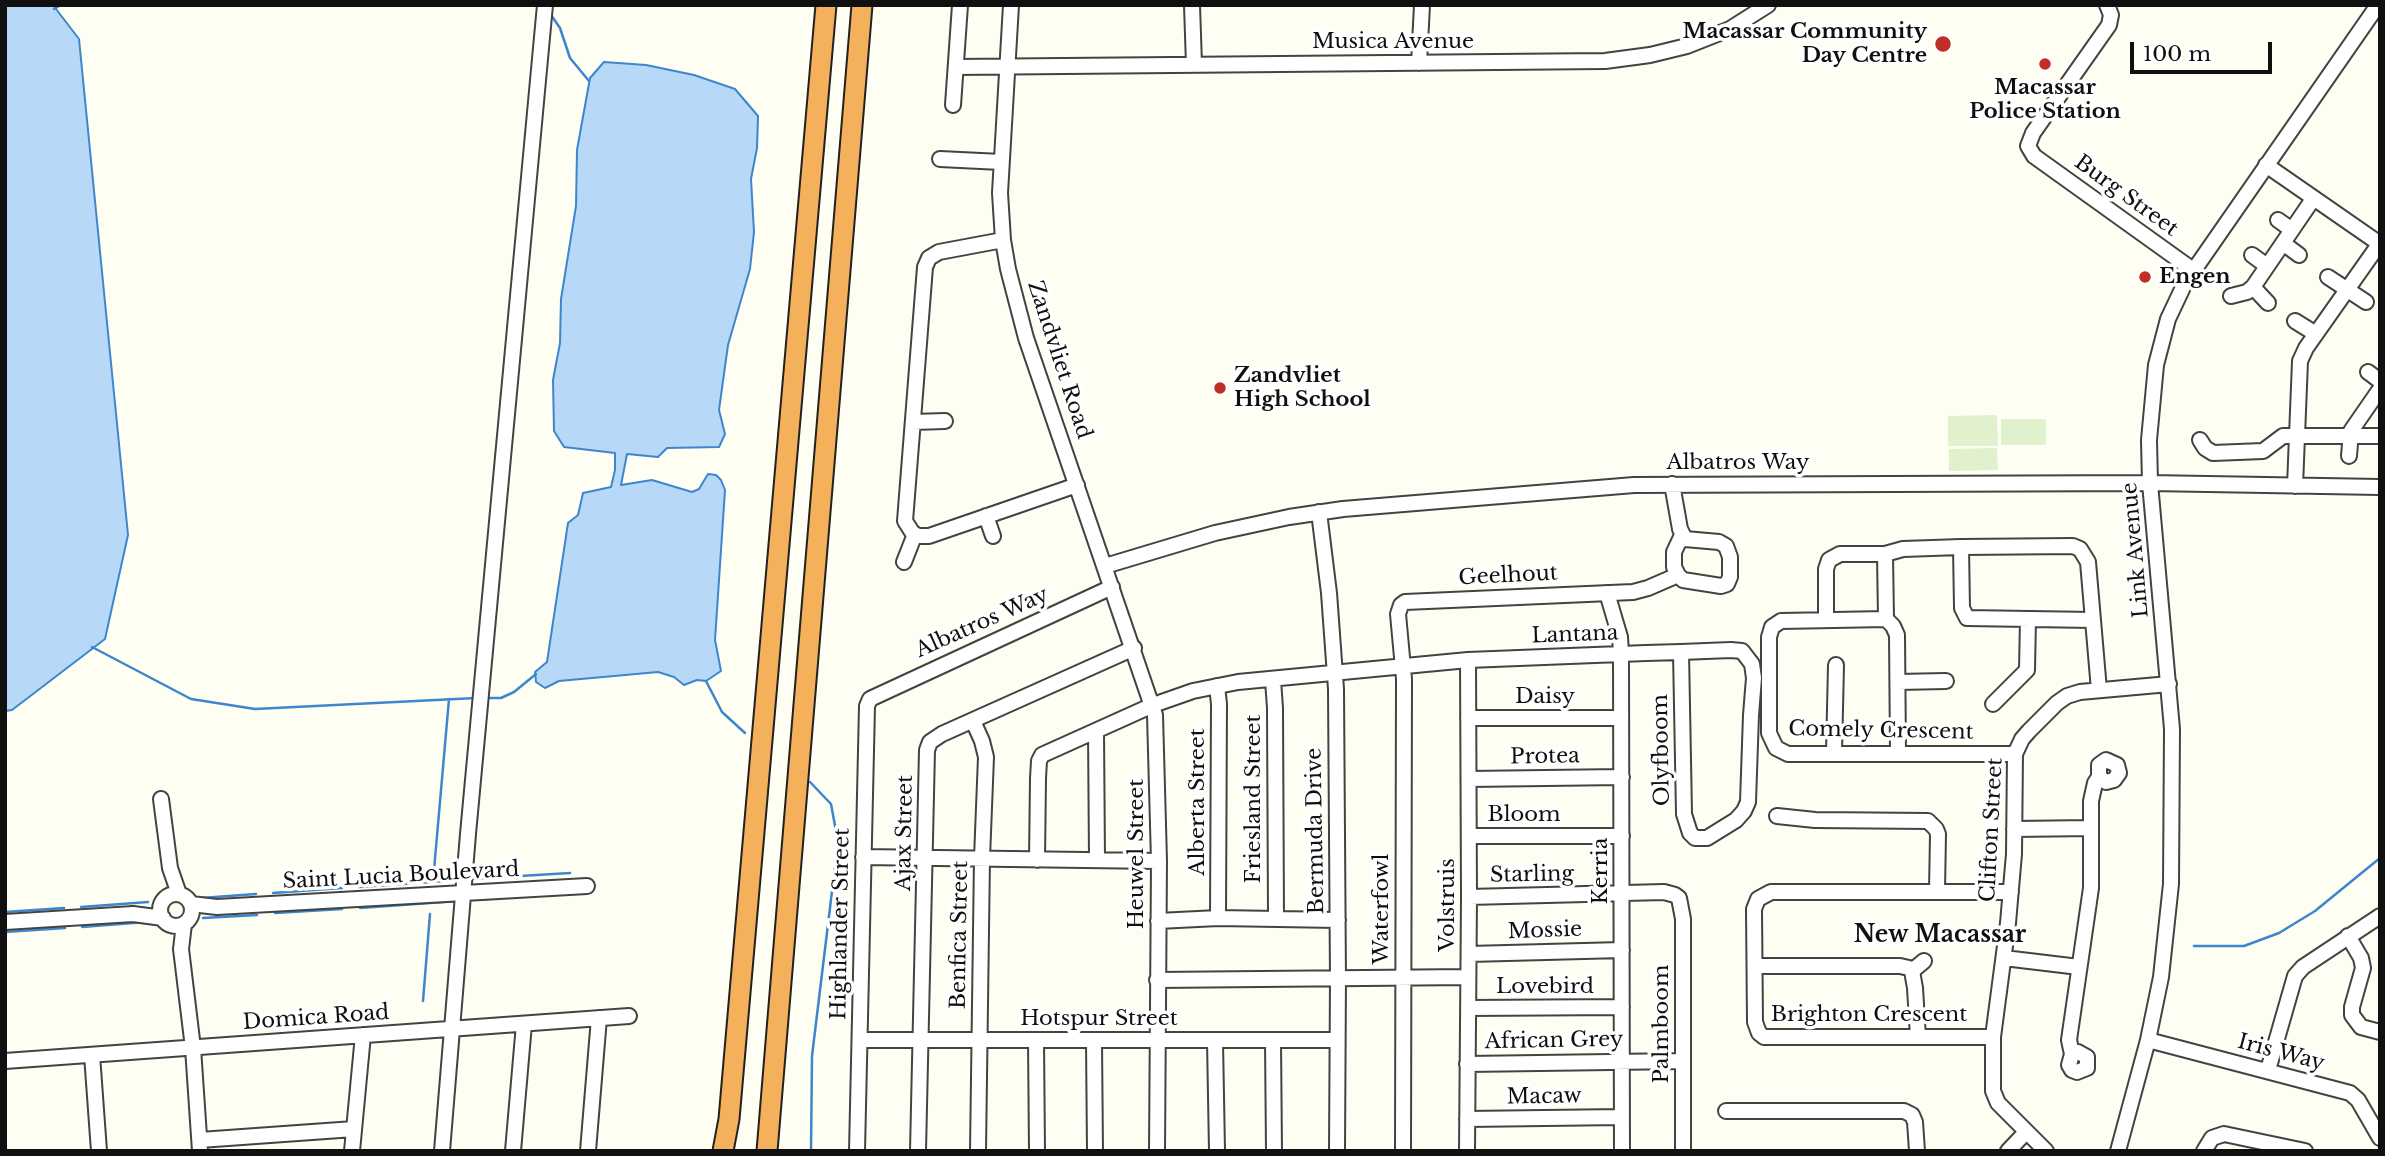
<!DOCTYPE html>
<style>
body{margin:0}
#map{position:relative;width:2385px;height:1156px;overflow:hidden;background:#fffef2;font-family:"Libre Baskerville",serif}
canvas{display:block}
.frame{position:absolute;inset:0;border:7px solid #101010;pointer-events:none}
.scale{position:absolute;left:2130px;top:42px;width:142px;height:32px;box-sizing:border-box;border:4px solid #101010;border-top:0;padding-left:9px;font-size:21px;line-height:24px;white-space:nowrap;color:#101010;-webkit-text-stroke:5px #fff;paint-order:stroke}
</style>
<div id="map">
<canvas width="2385" height="1156"></canvas>
<div class="frame"></div>
<div class="scale">100 m</div>
</div>
<script>
const ctx = document.querySelector('canvas').getContext('2d');
ctx.lineJoin = 'round';
function fill(path, color) {
  ctx.fillStyle = color;
  ctx.fill(path, 'evenodd');
}
function toPath(rows) {
  const path = new Path2D();
  for (const r of rows) {
    if (r.length === 3) {
      path.moveTo(r[0] + r[2], r[1]);
      path.arc(r[0], r[1], r[2], 0, 2 * Math.PI);
      continue;
    }
    path.moveTo(r[0], r[1]);
    for (let i = 2; i < r.length; i += 2) path.lineTo(r[i], r[i + 1]);
  }
  return path;
}
function trace(path, color, width, dash) {
  ctx.strokeStyle = color;
  ctx.lineWidth = width;
  ctx.lineCap = dash ? 'butt' : 'round';
  ctx.setLineDash(dash || []);
  ctx.stroke(path);
}
function label(font, color, halo, rows, align = 'center') {
  ctx.font = font + ' "Libre Baskerville",serif';
  ctx.lineWidth = 7;
  ctx.setLineDash([]);
  ctx.textBaseline = 'middle';
  ctx.strokeStyle = halo;
  ctx.fillStyle = color;
  for (const [text, x, y, turn = 0] of rows) {
    ctx.save();
    ctx.translate(x, y);
    ctx.rotate((+turn || 0) * Math.PI / 180);
    ctx.textAlign = isNaN(turn) ? turn : align;
    if (halo) ctx.strokeText(text, 0, 0);
    ctx.fillText(text, 0, 0);
    ctx.restore();
  }
}
fill(toPath([
 [1997,415,1998,446,1948,446,1948,416],
 [2001,419,2046,419,2046,445,2001,445],
 [1997,448,1998,470,1949,471,1949,449]
]), '#e1f1cd');
const water = toPath([
 [5,5,53,5,79,39,128,535,105,639,12,710,5,711,5,5],
 [604,62,646,65,694,75,735,89,758,116,757,148,751,179,754,232,750,269,728,345,719,410,725,434,719,447,667,448,658,457,627,454,621,485,652,480,692,492,699,489,708,474,716,475,721,480,725,490,715,640,721,671,706,681,697,680,684,685,674,677,658,672,559,681,545,688,536,682,535,672,547,662,568,523,578,515,583,493,611,487,615,470,615,453,564,447,554,431,553,380,560,343,561,299,576,206,577,150,590,78,604,62]
]);
fill(water, '#b7d9f7');
trace(water, '#3d86ce', 2);
trace(toPath([
 [54,9,61,5],
 [549,12,560,28,570,58,589,81],
 [92,647,191,699,255,709,476,698],
 [706,681,722,712,745,733],
 [489,698,501,698,514,692,536,674],
 [810,782,831,804,838,842,812,1056,811,1151],
 [434,870,449,699],
 [470,879,570,873],
 [359,887,460,880],
 [273,893,342,888],
 [201,898,256,894],
 [468,900,489,899],
 [81,907,148,902],
 [360,908,458,901],
 [5,912,64,908],
 [275,913,342,909],
 [203,918,257,915],
 [82,927,146,922],
 [5,932,65,928],
 [2194,946,2244,946,2279,933,2315,911,2380,858],
 [423,1001,430,914]
]), '#3d86ce', 2.5);
const minor = toPath([
 [1011,5,1000,193,1003,240,1008,269,1026,338,1155,715,1159,861,1157,1151],
 [1192,5,1194,65],
 [2107,5,2111,15,2109,25,2033,133,2028,146,2034,156,2193,270],
 [1419,63,1422,5],
 [956,67,1605,61,1650,55,1687,46,1730,29,1768,5],
 [953,105,960,5],
 [940,159,1001,162],
 [2266,165,2380,244],
 [2278,220,2292,230],
 [1003,240,939,252,929,258,925,267,905,521,912,532,917,536,929,536,1077,485],
 [2283,243,2299,255],
 [2252,255,2267,266],
 [2328,277,2366,302],
 [2253,287,2268,303],
 [2231,296,2247,292,2253,287,2313,199],
 [2295,321,2316,334],
 [2368,372,2380,381],
 [913,422,945,421],
 [2200,440,2205,448,2213,453,2263,451,2283,436,2380,436],
 [2349,456,2351,431,2380,389],
 [1672,484,1680,529,1685,539,1719,542,1726,546,1730,557,1730,577,1727,584,1721,586,1683,580,1678,575,1674,567,1674,552,1682,535],
 [2295,486,2300,361,2306,348,2380,243],
 [1319,512,1329,593,1336,689,1338,979,1337,1151],
 [986,516,993,536],
 [1961,547,1962,608,1967,618,2093,620],
 [904,562,915,534],
 [1105,566,1215,533,1289,517,1343,509,1634,485,2150,483,2380,487],
 [1607,593,1620,637,1621,654,1622,1151],
 [1886,619,1781,621,1772,627,1769,637,1769,733,1776,748,1788,754,2015,754],
 [1826,620,1826,569,1829,560,1840,554,1885,554],
 [1273,680,1275,708,1276,918],
 [1898,682,1946,681],
 [1217,686,1219,704,1218,918],
 [1993,704,2027,670,2028,619],
 [1468,718,1621,718],
 [973,721,982,741,986,757,982,858,978,1151],
 [1096,731,1097,860],
 [1834,753,1836,665],
 [1898,753,1897,635,1893,626,1886,619,1885,554,1903,549,1961,547,2073,546,2080,549,2088,562,2099,690],
 [1469,779,1622,777],
 [161,799,170,868,179,894],
 [1777,816,1815,820,1928,821,1936,829,1938,834,1937,891],
 [2014,829,2091,828],
 [1469,836,1622,836],
 [863,857,1159,861],
 [1037,860,1038,778,1039,761,1042,755,1153,705,1193,691,1238,682,1468,660,1646,653,1681,652,1731,650,1742,651,1752,664,1754,678,1751,715,1748,802,1744,811,1736,820,1707,838,1695,838,1690,833,1684,814,1681,652],
 [176,910,16],
 [1469,897,1664,892,1675,895,1679,898,1683,919,1683,1151],
 [191,904,217,907,587,886],
 [1158,921,1218,918,1338,920],
 [5,922,133,914,163,918],
 [184,924,181,949,193,1048,200,1151],
 [2348,936,2361,958,2363,968,2352,1007,2352,1015,2361,1027,2380,1032],
 [1469,954,1622,950],
 [2004,958,2079,967],
 [1755,966,1900,966,1909,968,1912,971,1915,988,1918,1037],
 [1912,971,1924,961],
 [1157,980,1468,977],
 [1468,1008,1622,1007],
 [1993,1037,1764,1037,1759,1033,1755,1022,1754,909,1758,899,1771,892,2011,892],
 [860,1040,1337,1040],
 [2148,1040,2350,1093,2358,1100,2380,1138],
 [1036,1041,1037,1151],
 [1094,1041,1095,1151],
 [1215,1041,1217,1151],
 [1273,1041,1274,1151],
 [2072,1054,2078,1052,2087,1057,2087,1068,2077,1072,2072,1070,2069,1065,2072,1054,2069,1040,2091,888,2091,801,2095,783,2099,777,2099,765,2106,760,2117,765,2119,773,2114,780,2106,782,2099,777],
 [92,1055,99,1151],
 [5,1061,629,1016],
 [1467,1064,1683,1061],
 [2268,1070,2295,976,2303,967,2380,916],
 [1726,1111,1904,1111,1912,1115,1915,1122,1917,1151],
 [1467,1119,1622,1117],
 [200,1140,354,1129],
 [352,1151,363,1035],
 [442,1151,468,834,545,5],
 [513,1151,524,1024],
 [588,1151,599,1018],
 [857,1151,867,706,870,699,1112,587],
 [918,1151,927,750,930,742,942,734,1134,648],
 [1403,1151,1404,679,1398,614,1401,605,1405,602,1633,592,1648,588,1678,575],
 [1467,1151,1469,897,1468,660],
 [2008,1151,2026,1132],
 [2046,1151,1998,1103,1993,1091,1993,1037,2008,923,2014,854,2015,754,2022,739,2029,731,2057,703,2067,696,2080,692,2169,684],
 [2118,1151,2148,1040,2161,977,2171,884,2172,729,2150,483,2149,440,2156,365,2168,319,2185,283,2378,5],
 [2204,1151,2212,1138,2224,1134,2305,1151]
]);
const highway = toPath([
 [723,1151,729,1119,826,5],
 [767,1151,862,5]
]);
trace(minor, '#434343', 18);
trace(highway, '#212121', 23);
trace(minor, '#fff', 14);
trace(highway, '#f4b05b', 19);
for (const [x, y, r, color] of [
 [1943,44,9,"#c12e26"],
 [2045,64,7,"#c12e26"],
 [2145,277,7,"#c12e26"],
 [1220,388,7,"#c12e26"]
]) {
  const dot = new Path2D();
  dot.arc(x, y, r, 0, 2 * Math.PI);
  ctx.fillStyle = color;
  ctx.fill(dot);
  trace(dot, '#fff', 2.5);
}
label('bold 21px', '#101010', '#fff', [
 ["Macassar Community",1927,32,"right"],
 ["Day Centre",1927,56,"right"],
 ["Macassar",2045,88,"center"],
 ["Police Station",2045,112,"center"],
 ["Engen",2159,277],
 ["Zandvliet",1234,376],
 ["High School",1234,400]
], 'left');
label('21px', '#101010', '#fff', [
 ["Musica Avenue",1393,42],
 ["Burg Street",2126,196,36],
 ["Zandvliet Road",1059,360,72],
 ["Albatros Way",1738,463],
 ["Link Avenue",2136,550,-95],
 ["Geelhout",1508,576,-3],
 ["Albatros Way",982,623,-24],
 ["Lantana",1575,635,-2],
 ["Daisy",1545,697],
 ["Comely Crescent",1881,731,1],
 ["Olyfboom",1662,750,-91],
 ["Protea",1545,757,-1],
 ["Friesland Street",1254,799,-90],
 ["Alberta Street",1198,802,-90],
 ["Bloom",1524,815],
 ["Clifton Street",1992,830,-87],
 ["Bermuda Drive",1316,831,-91],
 ["Ajax Street",905,833,-89],
 ["Heuwel Street",1137,854,-90],
 ["Kerria",1601,871,-90],
 ["Starling",1532,875,-1],
 ["Saint Lucia Boulevard",401,876,-3],
 ["Volstruis",1448,905,-90],
 ["Waterfowl",1382,909,-90],
 ["Highlander Street",841,924,-89],
 ["Mossie",1545,931,-2],
 ["Benfica Street",960,935,-89],
 ["Lovebird",1545,987],
 ["Brighton Crescent",1869,1015],
 ["Domica Road",316,1018,-4],
 ["Hotspur Street",1099,1019],
 ["Palmboom",1662,1024,-90],
 ["African Grey",1554,1041,-1],
 ["Iris Way",2281,1053,15],
 ["Macaw",1544,1097,-1]
]);
label('bold 23px', '#101010', '#fff', [
 ["New Macassar",1940,936]
]);
</script>
